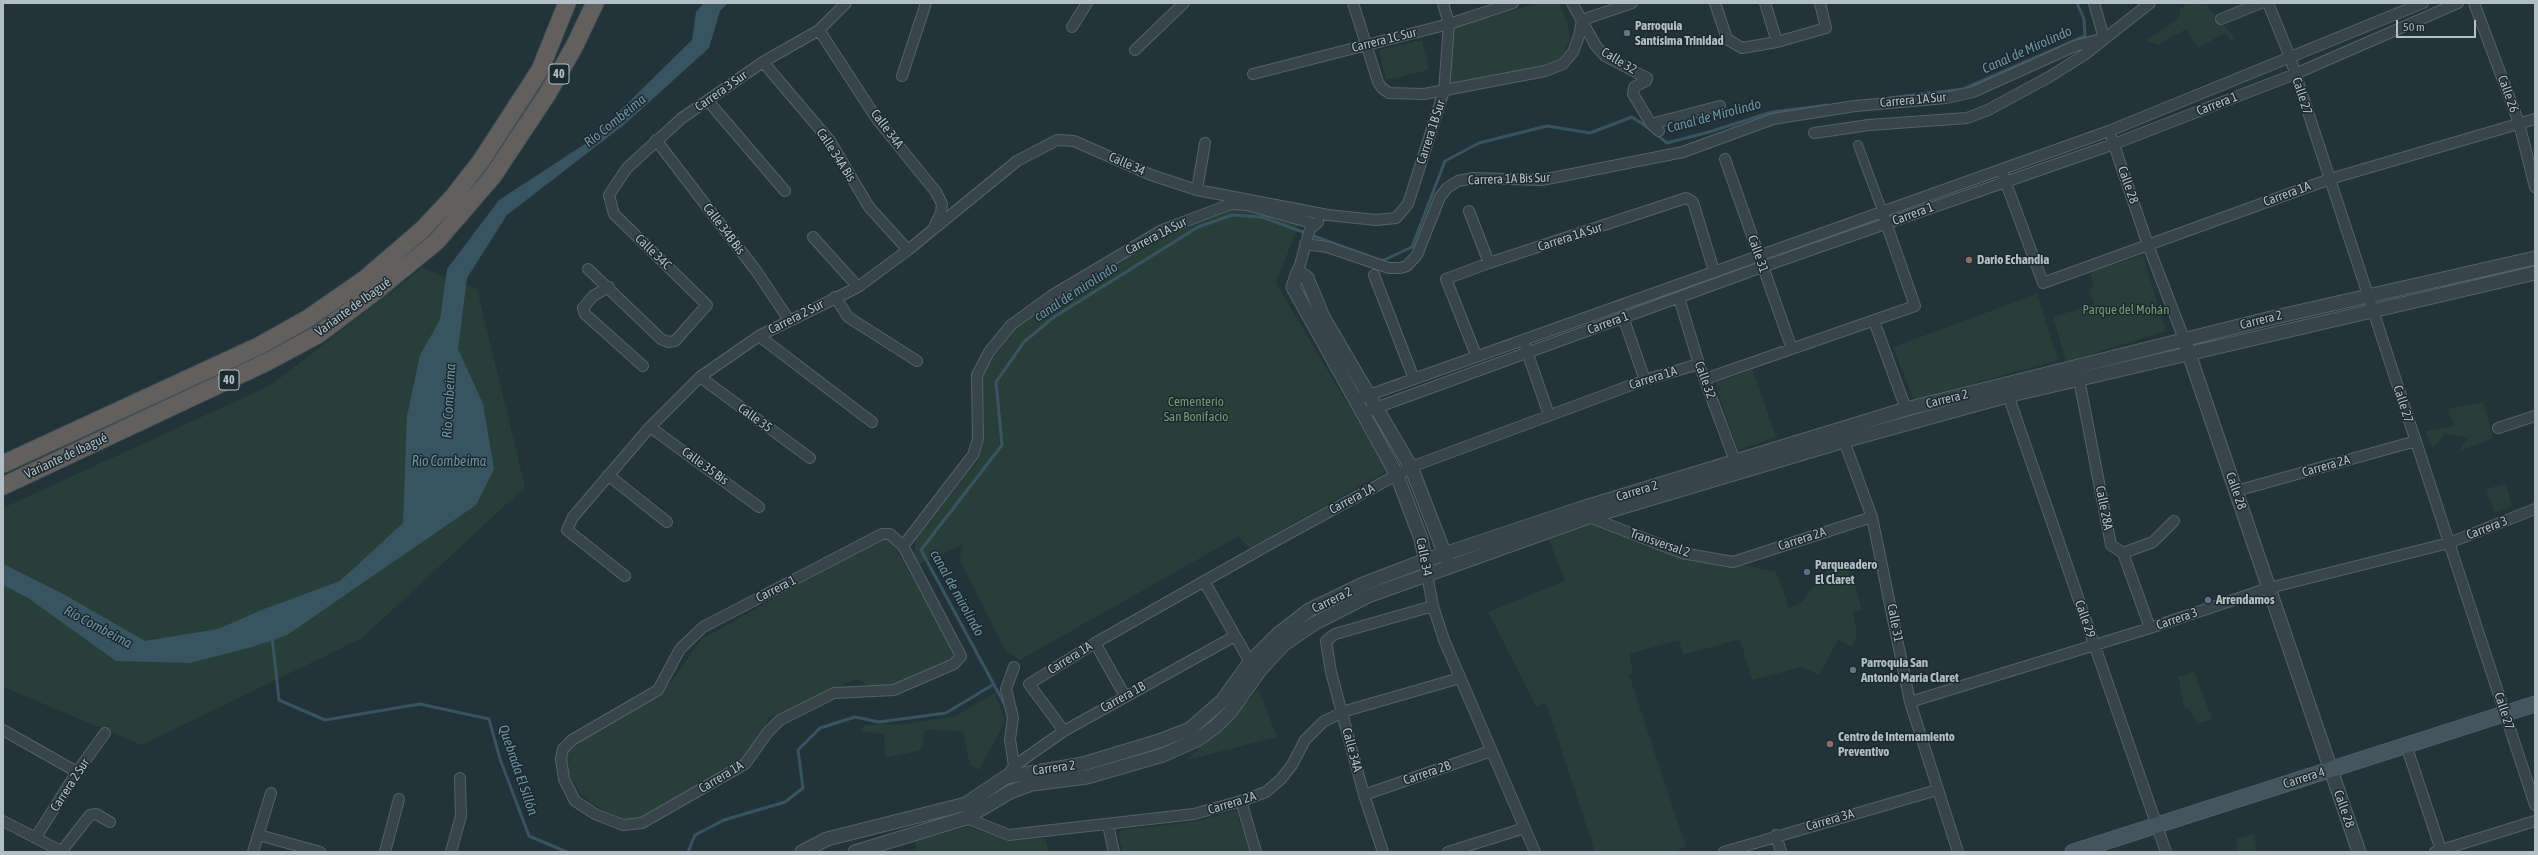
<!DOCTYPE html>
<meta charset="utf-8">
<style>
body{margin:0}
#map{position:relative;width:2538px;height:855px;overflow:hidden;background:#23333a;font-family:"Asap Condensed",sans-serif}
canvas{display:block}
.frame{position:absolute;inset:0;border:4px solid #b2bfc6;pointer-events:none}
.scale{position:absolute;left:2396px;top:20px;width:80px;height:18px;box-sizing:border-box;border:2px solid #b2bfc6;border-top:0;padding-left:5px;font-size:12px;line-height:14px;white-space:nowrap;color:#b2bfc6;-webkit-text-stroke:3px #1c292f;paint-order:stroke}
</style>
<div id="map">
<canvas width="2538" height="855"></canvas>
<div class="frame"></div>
<div class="scale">50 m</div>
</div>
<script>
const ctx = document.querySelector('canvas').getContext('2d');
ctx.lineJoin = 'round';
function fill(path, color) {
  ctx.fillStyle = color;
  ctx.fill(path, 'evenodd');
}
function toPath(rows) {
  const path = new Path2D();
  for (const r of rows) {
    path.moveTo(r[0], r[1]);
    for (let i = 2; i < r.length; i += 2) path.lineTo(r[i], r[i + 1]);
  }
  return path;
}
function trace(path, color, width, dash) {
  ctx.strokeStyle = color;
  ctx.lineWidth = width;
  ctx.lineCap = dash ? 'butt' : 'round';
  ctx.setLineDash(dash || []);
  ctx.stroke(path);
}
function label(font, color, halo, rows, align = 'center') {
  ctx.font = font + ' "Asap Condensed",sans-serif';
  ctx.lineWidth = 3;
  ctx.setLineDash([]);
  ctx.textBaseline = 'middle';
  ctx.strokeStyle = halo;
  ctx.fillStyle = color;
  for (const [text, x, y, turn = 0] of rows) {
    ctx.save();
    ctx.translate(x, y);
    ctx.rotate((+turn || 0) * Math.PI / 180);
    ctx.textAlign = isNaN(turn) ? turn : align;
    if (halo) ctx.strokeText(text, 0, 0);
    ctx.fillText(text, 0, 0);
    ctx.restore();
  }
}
fill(toPath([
 [1539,3,1559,3,1568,25,1570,40,1562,56,1552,64,1448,87,1453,28],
 [2189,3,2205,3,2235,38,2231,40,2225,33,2198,48,2186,29,2158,45,2146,40,2174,22,2181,14,2179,9],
 [1422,40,1429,70,1386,80,1379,50],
 [1231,207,1245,209,1299,224,1276,283,1387,471,1249,548,1239,536,1020,660,1006,651,960,561,962,545,917,565,914,557,916,538,977,462,984,438,982,375,1014,328,1042,309,1164,233],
 [2143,255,2166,331,2066,362,2053,317,2094,304,2089,289,2094,287,2090,272],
 [422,268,477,289,525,487,362,638,142,745,3,687,3,508,271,385],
 [2037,294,2058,360,1914,400,1893,347],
 [1753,370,1776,437,1738,450,1715,383],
 [2483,402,2493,438,2458,452,2468,438,2445,434,2433,448,2425,431,2455,426,2447,409],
 [2506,484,2512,506,2495,513,2486,489],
 [1592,524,1702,563,1726,561,1776,572,1789,608,1802,602,1821,576,1843,565,1849,570,1853,577,1862,610,1853,612,1857,635,1852,647,1838,640,1819,675,1802,667,1752,680,1740,639,1683,655,1679,640,1629,654,1633,673,1629,675,1686,847,1672,852,1595,852,1546,703,1536,706,1488,612,1565,581,1549,540],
 [881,537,889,537,955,654,949,663,892,685,868,685,857,679,768,718,766,728,742,761,639,819,625,819,613,814,594,805,580,793,565,767,568,747,580,736,669,685,701,640],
 [2194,672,2212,719,2197,724,2189,708,2185,709,2178,677],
 [1259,690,1277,737,1187,760],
 [995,693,1005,722,979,770,970,765,963,731,925,730,921,750,886,758,884,734,861,731,865,725,905,724,954,717],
 [1236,810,1250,852,1123,852,1118,834,1121,830,1194,822],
 [968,827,1008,841,1045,838,1049,852,918,852,914,841],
 [2254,834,2257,852,2237,852,2237,839]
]), '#283f39');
fill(toPath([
 [704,3,728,3,720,11,709,48,625,124,507,215,467,278,458,349,483,404,494,469,476,505,287,635,252,647,190,663,116,661,28,598,3,585,3,564,65,595,145,641,218,629,264,609,340,581,403,523,407,416,420,355,440,320,447,269,499,200,588,142,692,40,696,12]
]), '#385460');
trace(toPath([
 [1889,98,1963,89,2085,36,2084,19,2077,3],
 [1656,134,1667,143,1709,132,1772,112,1828,105],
 [272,637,279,700,325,720,420,704,489,719,500,759,529,836,567,852],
 [1005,705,921,550,1002,445,996,382,1024,342,1054,317,1198,227,1232,215,1262,217,1382,261,1412,247,1445,161,1479,143,1547,126,1590,133,1632,117,1650,129],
 [688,852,695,835,724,820,785,802,803,788,798,750,820,728,855,717,879,722,946,713,994,684]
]), '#385460', 3);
const pedestrian = toPath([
 [1858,145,1882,210]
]);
const minor = toPath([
 [1353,3,1378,82,1382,88,1389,93,1424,94,1545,71,1563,64,1573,52,1579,36,1582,20,1632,3],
 [1572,3,1596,46,1605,56,1647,78,1646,81,1634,87,1633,94,1651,124,1659,131],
 [1715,3,1727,39,1742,48,1777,42,1826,28,1820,3],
 [1765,3,1777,42],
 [2268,3,2290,57,2535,805],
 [2474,3,2519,123,2535,187],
 [2221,19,2261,3],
 [1072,27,1087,3],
 [819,30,877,119,936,192,942,204,941,213,935,225],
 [1135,50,1184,3],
 [763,62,830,141,869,207,908,250],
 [1253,74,1449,24,1513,3],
 [902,76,926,3],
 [708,101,785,191],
 [1651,124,1720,106],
 [1814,133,1869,125,1967,118,1988,110,2049,77,2084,55,2150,3],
 [2112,139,2148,245,2184,339],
 [656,140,757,272,789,320],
 [1725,159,1792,349],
 [2003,175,2043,283,2330,179,2535,119],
 [1197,190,1205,143],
 [1469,211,1489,263],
 [813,237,858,287],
 [1305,244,1327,247,1389,268,1400,268,1407,266,1417,255,1440,197,1447,188,1458,181,1474,178,1542,180,1683,152,1773,119,1855,106,1946,98,1973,92,2075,46,2104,38,2094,3],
 [588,269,661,339,668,342,675,341,707,305,614,214,609,195,627,168,682,118,763,62,819,30,846,3],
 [1298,272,1310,229,1318,222],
 [1374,275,1414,379],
 [609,287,593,296,583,308,585,314,643,366],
 [835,297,848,317,917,361],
 [1679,298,1699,364,1735,461],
 [1623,317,1645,380],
 [1874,321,1906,409],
 [759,336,872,422],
 [1525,346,1549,415],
 [1476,355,1446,279,1489,263,1686,198,1693,202,1714,271],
 [700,377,810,458],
 [1705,379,1915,306,1884,217],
 [2079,379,2111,545,2123,553,2150,628],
 [2006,389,2166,852],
 [1355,400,2109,131,2423,3],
 [1370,410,1762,267,2114,144,2295,74,2458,3],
 [650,427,759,507],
 [2498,428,2535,416],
 [1844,441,1872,517,1910,702,1958,852],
 [608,475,667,522],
 [2236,491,2416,441],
 [1589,517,1682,553,1733,562,1872,517],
 [903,546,961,656,954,664,894,690,834,693,780,720,768,732,745,764,642,823,623,825,595,814,575,801,564,779,561,759,563,749,572,740,658,690,680,649,703,627,882,534,890,534,903,546,973,455,978,439,977,375,989,352,1011,325,1051,296,1162,230,1231,204,1247,205,1315,224],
 [2123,553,2153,542,2174,521],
 [1427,575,1433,606,1444,640,1535,852],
 [625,576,567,530,573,517,650,427,700,377,759,336,858,287,908,250,1017,161,1057,140,1074,141,1151,175,1197,190,1328,215,1376,220,1396,218,1408,204,1444,91,1449,24,1443,3],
 [1204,581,1250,662],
 [1095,643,1125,696],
 [1014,667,1006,689,1013,718,1010,739,1014,766],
 [1910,702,2150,628,2269,588,2449,543,2535,509],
 [3,730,77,772],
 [1064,731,1029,684,1095,643,1270,544,1411,467,1645,380,1699,364],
 [2406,745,2441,850],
 [1006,777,1014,766,1064,731,1235,636],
 [1364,795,1491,751],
 [1241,801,1256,852],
 [966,818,1009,835,1194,814,1241,801,1266,792,1281,779,1292,765,1305,740,1323,722,1342,712,1460,678],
 [3,821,57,849,58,852],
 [1108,825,1114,852],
 [259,835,320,852],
 [1776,835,1781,852],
 [36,837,77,772,105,733],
 [61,852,90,815,96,814,110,822],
 [253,852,271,793],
 [385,852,399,799],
 [451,852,461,816,460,778],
 [1383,852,1364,795,1331,672,1326,641,1335,634,1433,606],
 [1448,852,1525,828],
 [1724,852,1937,790],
 [2435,852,2535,821]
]);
const tertiary = toPath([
 [2186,345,2359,852],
 [1427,567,1421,539,1397,475,1293,287,1298,272,1307,278,1323,317,1411,467,1447,560],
 [802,852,827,839,966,804,1006,777,1083,764,1159,741,1190,729,1222,701,1250,662,1277,635,1309,610,1363,584,1426,560,1579,509,1906,409,2267,319,2535,258],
 [855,852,966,818,1010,792,1032,784,1087,777,1163,755,1197,740,1215,727,1231,711,1260,670,1284,644,1315,623,1368,596,1589,517,1844,441,2007,396,2535,273]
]);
const secondary = toPath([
 [2073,852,2535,704]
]);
const trunk = toPath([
 [3,464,259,346,307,319,365,279,422,230,453,197,481,161,540,70,567,3],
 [3,486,267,362,319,334,376,291,436,242,493,176,548,93,575,45,595,3]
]);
trace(pedestrian, '#556268', 10);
trace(minor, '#556268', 12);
trace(tertiary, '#556268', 15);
trace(secondary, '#556268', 17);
trace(trunk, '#424f55', 19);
trace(pedestrian, '#37444a', 8);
trace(minor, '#37444a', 10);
trace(tertiary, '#37444a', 13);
trace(secondary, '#45555d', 15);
trace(trunk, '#62605f', 17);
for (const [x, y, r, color] of [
 [1627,33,4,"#6b7280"],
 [1969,260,4,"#8d6e63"],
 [1807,572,4,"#5c6f8a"],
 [2208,600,4,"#5c6f8a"],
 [1853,670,4,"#6b7280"],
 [1830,744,4,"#8d6e63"]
]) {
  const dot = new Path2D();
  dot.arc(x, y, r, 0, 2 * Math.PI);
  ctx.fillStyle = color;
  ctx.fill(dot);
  trace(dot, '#1c292f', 1.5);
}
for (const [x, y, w] of [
 [559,74,20],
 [229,380,20]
]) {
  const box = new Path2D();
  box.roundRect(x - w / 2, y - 10, w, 20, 3);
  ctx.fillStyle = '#1c292f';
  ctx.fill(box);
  trace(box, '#b2bfc6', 1);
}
label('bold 12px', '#b2bfc6', null, [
 ["40",559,74],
 ["40",229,380]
]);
label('bold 13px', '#b2bfc6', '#1c292f', [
 ["Parroquia",1635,26],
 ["Santísima Trinidad",1635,41],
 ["Dario Echandia",1977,260],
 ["Parqueadero",1815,565],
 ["El Claret",1815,580],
 ["Arrendamos",2216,600],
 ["Parroquia San",1861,663],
 ["Antonio María Claret",1861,678],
 ["Centro de Internamiento",1838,737],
 ["Preventivo",1838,752]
], 'left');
label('13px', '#b2bfc6', '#1c292f', [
 ["Carrera 1C Sur",1384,40,-14],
 ["Calle 32",1619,61,31],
 ["Carrera 3 Sur",721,91,-35],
 ["Calle 26",2508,94,70],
 ["Calle 27",2302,96,72],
 ["Carrera 1A Sur",1913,100,-5],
 ["Carrera 1",2217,104,-21],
 ["Calle 34A",887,129,53],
 ["Carrera 1B Sur",1431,132,-72],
 ["Calle 34A Bis",836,155,57],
 ["Calle 34",1127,164,24],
 ["Carrera 1A Bis Sur",1509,179,-2],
 ["Calle 28",2128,185,71],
 ["Carrera 1A",2287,194,-20],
 ["Carrera 1",1913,214,-20],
 ["Calle 34B Bis",724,229,53],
 ["Carrera 1A Sur",1156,236,-27],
 ["Carrera 1A Sur",1570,237,-18],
 ["Calle 34C",653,252,44],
 ["Calle 31",1758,254,71],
 ["Variante de Ibagué",353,307,-36],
 ["Carrera 2 Sur",796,317,-27],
 ["Carrera 2",2261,320,-14],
 ["Carrera 1",1608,323,-20],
 ["Carrera 1A",1653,378,-18],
 ["Calle 32",1705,380,70],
 ["Carrera 2",1947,399,-14],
 ["Calle 27",2403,404,72],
 ["Calle 35",755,418,36],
 ["Variante de Ibagué",66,456,-25],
 ["Calle 35 Bis",705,466,36],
 ["Carrera 2A",2326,466,-16],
 ["Carrera 2",1637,491,-17],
 ["Calle 28",2236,491,71],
 ["Carrera 1A",1352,499,-28],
 ["Calle 28A",2104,508,79],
 ["Carrera 3",2487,528,-21],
 ["Carrera 2A",1802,539,-18],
 ["Transversal 2",1660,543,19],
 ["Calle 34",1424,557,79],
 ["Carrera 1",776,589,-27],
 ["Carrera 2",1332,600,-26],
 ["Calle 29",2085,619,71],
 ["Carrera 3",2177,619,-19],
 ["Calle 31",1895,623,79],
 ["Carrera 1A",1070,658,-32],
 ["Carrera 1B",1123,697,-29],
 ["Calle 27",2504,711,72],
 ["Calle 34A",1352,750,75],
 ["Carrera 2",1054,768,-8],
 ["Carrera 2B",1427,773,-19],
 ["Carrera 1A",721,777,-31],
 ["Carrera 4",2304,778,-18],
 ["Carrera 2 Sur",70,785,-57],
 ["Carrera 2A",1232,803,-17],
 ["Calle 28",2344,809,71],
 ["Carrera 3A",1830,820,-16]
]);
label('13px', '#749b71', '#1c292f', [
 ["Parque del Mohán",2126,310],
 ["Cementerio",1196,402],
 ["San Bonifacio",1196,417]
]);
label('italic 14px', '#6d94a3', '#1c292f', [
 ["Canal de Mirolindo",2027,50,-24],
 ["Canal de Mirolindo",1714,116,-15],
 ["Río Combeima",615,121,-39],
 ["canal de mirolindo",1076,292,-33],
 ["Río Combeima",449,401,-87],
 ["Rio Combeima",449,462],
 ["canal de mirolindo",957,593,61],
 ["Río Combeima",98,627,28],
 ["Quebrada El Sillón",518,770,71]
]);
</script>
